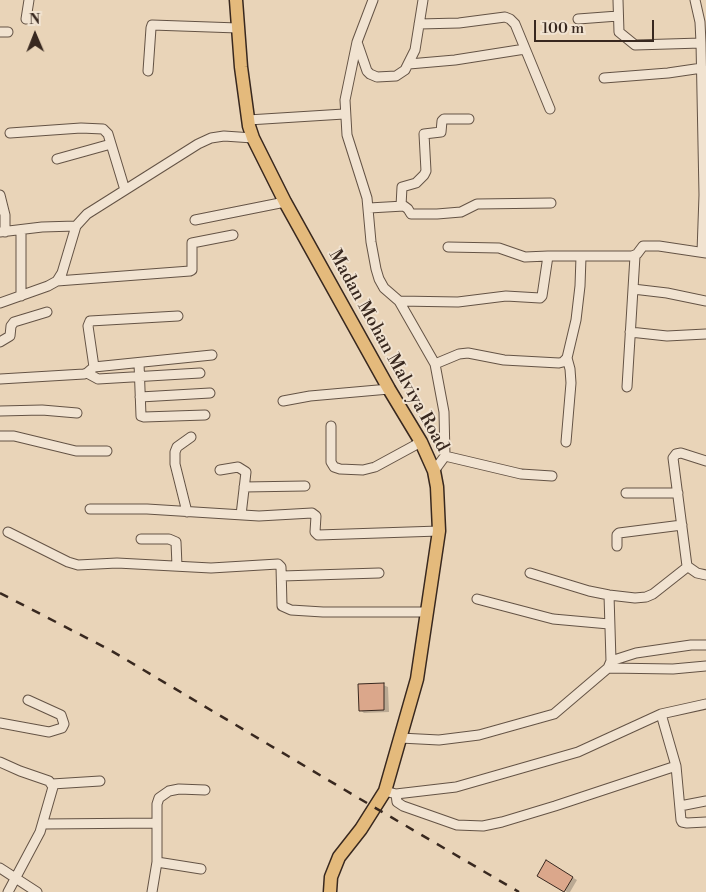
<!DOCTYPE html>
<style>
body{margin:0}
#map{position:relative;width:706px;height:892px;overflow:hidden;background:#e9d4b8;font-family:"Libre Bodoni",serif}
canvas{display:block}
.north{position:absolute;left:10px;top:10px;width:50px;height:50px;-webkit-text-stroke:4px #f1e3d1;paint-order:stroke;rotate:359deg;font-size:14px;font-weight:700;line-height:20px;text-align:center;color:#38281f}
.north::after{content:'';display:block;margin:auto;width:18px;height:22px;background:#38281f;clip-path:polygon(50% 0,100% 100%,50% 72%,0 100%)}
.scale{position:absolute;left:534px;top:20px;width:120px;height:22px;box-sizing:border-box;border:2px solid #38281f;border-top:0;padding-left:6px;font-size:15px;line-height:18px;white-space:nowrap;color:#38281f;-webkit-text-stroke:4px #f1e3d1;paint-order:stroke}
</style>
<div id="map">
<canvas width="706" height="892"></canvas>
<div class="north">N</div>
<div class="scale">100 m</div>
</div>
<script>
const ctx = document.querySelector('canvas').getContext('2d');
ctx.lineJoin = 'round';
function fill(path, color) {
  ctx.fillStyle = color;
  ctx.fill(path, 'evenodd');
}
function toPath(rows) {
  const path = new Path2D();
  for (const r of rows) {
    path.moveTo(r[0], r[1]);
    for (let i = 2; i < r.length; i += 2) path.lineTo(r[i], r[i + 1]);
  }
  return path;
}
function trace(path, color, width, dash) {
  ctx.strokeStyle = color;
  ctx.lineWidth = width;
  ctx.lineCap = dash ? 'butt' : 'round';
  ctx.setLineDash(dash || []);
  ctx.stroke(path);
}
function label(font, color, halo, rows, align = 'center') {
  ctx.font = font + ' "Libre Bodoni",serif';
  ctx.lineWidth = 4;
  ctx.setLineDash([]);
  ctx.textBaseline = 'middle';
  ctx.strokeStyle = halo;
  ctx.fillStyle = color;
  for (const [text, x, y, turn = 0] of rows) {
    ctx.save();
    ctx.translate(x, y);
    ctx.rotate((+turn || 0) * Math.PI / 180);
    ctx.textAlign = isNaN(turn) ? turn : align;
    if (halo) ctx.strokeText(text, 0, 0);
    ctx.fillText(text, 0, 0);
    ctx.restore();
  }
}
fill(toPath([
 [383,685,388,687,389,712,364,713,360,710],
 [546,862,577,880,570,892,567,892,538,875]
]), '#0003');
const building = toPath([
 [384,683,384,710,359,711,358,684,384,683],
 [546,860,573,877,564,892,537,876,546,860]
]);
fill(building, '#dba78b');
trace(building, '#38281f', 1);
const minor = toPath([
 [373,0,357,42,345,100,347,135,367,198,371,242,376,269,379,279,384,288,399,301,435,364,444,412,445,456,434,471],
 [618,0,619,32,635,45,701,43],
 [695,0,700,22,701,43,704,195,702,252],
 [26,19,29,0],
 [578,19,618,16],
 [419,24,459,23,505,17,510,19,515,24,550,109],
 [0,32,8,32],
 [357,42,367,71,370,74,377,77,396,76,405,70,415,50,423,0],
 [409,64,455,60,525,49],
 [148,71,151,28,152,25,238,28],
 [604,78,668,73,702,68],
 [248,120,344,114],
 [10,133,81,128,103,129,108,134,125,190],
 [57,159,111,144],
 [0,195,5,215,5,232],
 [401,206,402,187,416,183,424,175,426,171,424,134,441,132,442,121,444,119,469,119],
 [369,208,404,206,408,209,411,214,437,214,461,212,477,204,551,203],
 [195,220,285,202],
 [0,232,42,227,76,226],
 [448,247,499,248,525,257,548,256],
 [57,281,190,271,192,270,192,243,233,235],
 [633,289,667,293,706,301],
 [21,296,21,230],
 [399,301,458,302,506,296,540,298,542,296,548,256,632,256,637,254,643,246,659,246,706,253],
 [0,303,48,286,57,281,62,273,76,226,87,214,198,144,211,138,224,136,253,138],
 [630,332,667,336,706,334],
 [0,342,10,336,11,326,14,322,47,312],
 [139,363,141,416,144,417,205,415],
 [435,364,459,354,468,353,504,360,559,363,563,362,567,358,576,320,580,286,581,257],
 [94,367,88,326,90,321,178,316],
 [87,373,98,379,200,373],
 [0,379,84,374,87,373,94,367,212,355],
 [627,387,635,256],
 [140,397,210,393],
 [283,401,310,396,389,389],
 [0,411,42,410,77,413],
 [331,426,331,462,334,467,340,469,363,470,375,467,421,442],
 [0,436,14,436,76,451,107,451],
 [566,442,571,383,570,369,567,358],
 [445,456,521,474,552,476],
 [220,470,238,467,246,472,241,515],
 [244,487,305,486],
 [626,493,678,493],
 [90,509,147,509,259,516,312,513,316,516,315,532,318,535,439,531],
 [187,512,175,464,175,452,177,447,191,437],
 [8,532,68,562,78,565,117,563,211,568,278,564,281,567,282,606,291,610,323,612,427,612],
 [141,539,169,539,176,542,177,566],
 [617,546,617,535,619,533,682,525],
 [687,566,697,573,706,575],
 [530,573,589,591,609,595,635,598,646,597,653,594,686,568,687,566,673,458,676,454,681,453,706,461],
 [282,576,379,573],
 [477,599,553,619,609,624],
 [611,661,636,653,691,645,706,645],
 [608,668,673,669,706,666],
 [661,714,676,766,681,820,682,822,687,823,706,822],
 [0,723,49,732,62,728,64,724,61,715,28,700],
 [400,738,439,740,479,735,554,714,608,668,611,661,609,595],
 [0,762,20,771,49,781,53,787,40,832,8,892],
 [52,784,100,781],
 [385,791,396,794,456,787,578,752,661,714,706,704],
 [396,794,397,802,403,806,457,825,483,826,502,822,555,806,676,766],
 [680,806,706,801],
 [43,824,157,823],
 [157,862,201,869],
 [0,868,37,892],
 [152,892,157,862,157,804,159,798,169,791,179,789,205,790]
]);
const highway = toPath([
 [236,0,241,67,249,126,253,138,285,202,389,389,421,442,434,471,437,487,439,531,417,679,385,791,361,829,339,857,331,877,330,892]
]);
trace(minor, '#645345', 11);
trace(highway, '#38281f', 15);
trace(minor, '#f1e3d1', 9);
trace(highway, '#e4ba7c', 12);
trace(toPath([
 [0,593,110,650,355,796,519,892]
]), '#38281f', 2.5, [9, 9]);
label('18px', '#38281f', '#f1e3d1', [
 ["Madan Mohan Malviya Road",388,351,61]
]);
</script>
